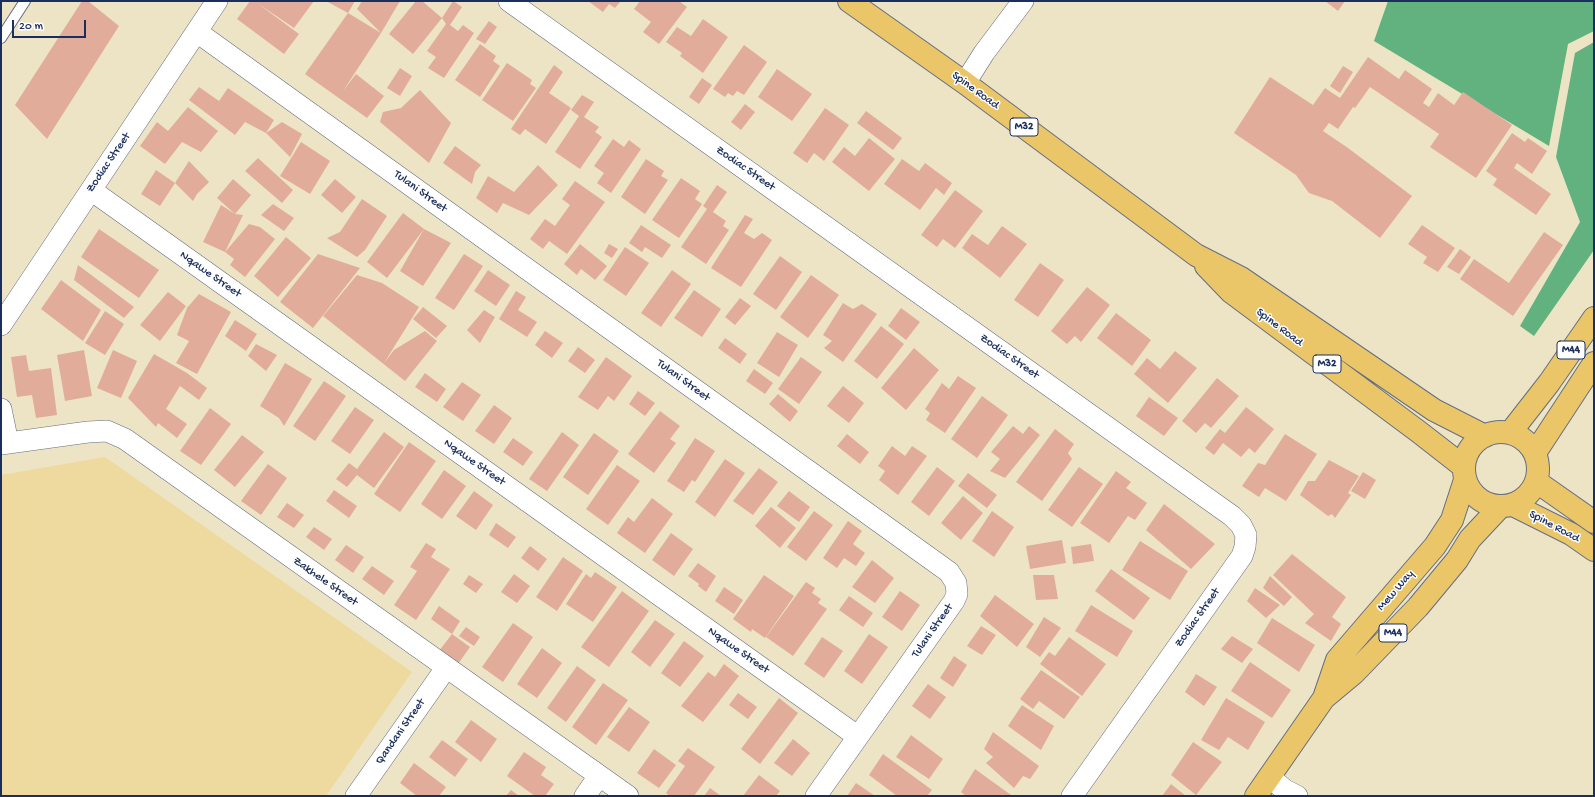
<!DOCTYPE html>
<style>
body{margin:0}
#map{position:relative;width:1595px;height:797px;overflow:hidden;background:#ede4c5;font-family:"Gochi Hand",sans-serif}
canvas{display:block}
.frame{position:absolute;inset:0;border:2px solid #1b2f5e;pointer-events:none}
.scale{position:absolute;left:12px;top:20px;width:74px;height:18px;box-sizing:border-box;border:2px solid #1b2f5e;border-top:0;padding-left:5px;font-size:12px;line-height:14px;white-space:nowrap;color:#1b2f5e;-webkit-text-stroke:3px #fff;paint-order:stroke}
</style>
<div id="map">
<canvas width="1595" height="797"></canvas>
<div class="frame"></div>
<div class="scale">20 m</div>
</div>
<script>
const ctx = document.querySelector('canvas').getContext('2d');
ctx.lineJoin = 'round';
function fill(path, color) {
  ctx.fillStyle = color;
  ctx.fill(path, 'evenodd');
}
function toPath(rows) {
  const path = new Path2D();
  for (const r of rows) {
    if (r.length === 3) {
      path.moveTo(r[0] + r[2], r[1]);
      path.arc(r[0], r[1], r[2], 0, 2 * Math.PI);
      continue;
    }
    path.moveTo(r[0], r[1]);
    for (let i = 2; i < r.length; i += 2) path.lineTo(r[i], r[i + 1]);
  }
  return path;
}
function trace(path, color, width, dash) {
  ctx.strokeStyle = color;
  ctx.lineWidth = width;
  ctx.lineCap = dash ? 'butt' : 'round';
  ctx.setLineDash(dash || []);
  ctx.stroke(path);
}
function label(font, color, halo, rows, align = 'center') {
  ctx.font = font + ' "Gochi Hand",sans-serif';
  ctx.lineWidth = 3;
  ctx.setLineDash([]);
  ctx.textBaseline = 'middle';
  ctx.strokeStyle = halo;
  ctx.fillStyle = color;
  for (const [text, x, y, turn = 0] of rows) {
    ctx.save();
    ctx.translate(x, y);
    ctx.rotate((+turn || 0) * Math.PI / 180);
    ctx.textAlign = isNaN(turn) ? turn : align;
    if (halo) ctx.strokeText(text, 0, 0);
    ctx.fillText(text, 0, 0);
    ctx.restore();
  }
}
fill(toPath([
 [1388,1,1594,1,1594,31,1568,44,1549,146,1374,41],
 [1594,42,1594,250,1534,336,1520,326,1580,222,1556,157,1575,53]
]), '#61b27f');
fill(toPath([
 [105,457,412,672,326,796,1,796,1,475]
]), '#eeda9e');
fill(toPath([
 [82,1,88,1,119,26,47,139,15,105],
 [250,1,314,1,294,28,257,3,299,34,284,54,237,19],
 [326,1,355,1,348,13,381,33,357,9,362,1,400,1,381,33,343,91,356,74,384,96,367,118,305,74,348,13],
 [416,1,422,1,442,18,453,1,462,7,450,25,458,31,463,25,474,33,444,78,428,68,436,57,427,51,446,24,442,18,413,54,389,34],
 [588,1,621,1,615,8,609,4,603,12],
 [640,1,679,1,687,7,659,44,643,32,651,22,634,9],
 [1325,1,1345,1,1338,11],
 [703,19,728,37,703,73,680,56,682,53,666,42,677,27,691,36],
 [489,21,497,27,485,44,476,39],
 [480,44,496,56,493,61,500,66,480,97,455,80],
 [744,45,767,62,744,95,737,91,733,96,728,93,725,97,713,89],
 [1368,57,1399,79,1405,70,1432,89,1423,103,1429,107,1438,93,1454,105,1463,92,1512,125,1476,178,1430,147,1439,134,1370,87,1355,108,1353,107,1338,129,1329,123,1323,131,1348,148,1412,196,1380,238,1332,201,1309,193,1296,175,1234,133,1270,77,1313,105,1325,88,1340,98],
 [507,63,532,80,530,84,536,88,513,121,482,100],
 [554,65,563,72,549,93,571,108,546,144,525,129,520,135,511,129],
 [1343,66,1353,72,1340,93,1330,86],
 [400,68,412,76,400,96,387,88],
 [777,69,812,94,792,121,758,97],
 [702,78,712,85,699,104,689,97],
 [199,87,219,101,228,88,274,120,266,133,282,122,302,134,290,157,266,133,245,122,235,135,189,100],
 [420,90,451,123,429,163,380,122,383,112,401,108],
 [582,95,594,102,584,117,599,127,595,132,602,137,580,169,555,152,579,116,571,110],
 [745,104,755,112,741,130,731,122],
 [188,107,218,131,201,152,182,142,165,164,140,146,157,122,168,131],
 [825,108,849,125,824,161,814,153,807,163,793,153],
 [866,111,902,138,893,150,857,123],
 [1512,133,1525,142,1528,138,1547,151,1532,174,1517,163,1514,168,1551,194,1536,215,1493,185,1497,179,1486,171],
 [869,138,895,159,869,191,832,162,844,147,855,156],
 [613,139,624,147,629,140,641,149,611,193,597,183,604,173,594,166],
 [301,142,330,161,310,194,280,176],
 [455,146,481,165,475,172,472,184,443,163],
 [258,158,293,190,282,203,245,171],
 [646,159,664,171,661,176,668,180,645,214,621,197],
 [902,159,919,171,925,163,952,183,944,195,936,188,920,210,884,184],
 [189,161,209,182,197,194,193,201,175,183,160,206,141,194,156,170,175,183],
 [538,165,558,185,529,215,503,203,497,213,476,198,488,176,514,192],
 [681,178,700,191,695,199,702,204,679,238,652,220],
 [233,179,251,195,235,214,217,198],
 [335,179,356,197,342,213,321,195],
 [575,181,605,202,567,254,549,241,543,249,530,239,545,219,555,226,570,205,562,199],
 [717,185,727,192,713,212,726,221,723,226,729,230,706,264,681,247,707,209,703,206],
 [955,190,983,211,955,248,943,239,937,247,921,235],
 [362,199,387,216,365,250,357,257,327,238,340,232],
 [273,204,294,218,284,231,261,215],
 [221,205,235,214,243,215,225,252,203,242],
 [403,213,424,229,451,243,423,286,400,271,424,229,387,278,367,262],
 [745,215,753,219,744,233,754,239,762,233,772,240,741,287,711,268],
 [249,224,260,227,275,239,245,277,230,265,234,259,225,252],
 [641,225,671,245,662,258,645,247,642,252,629,243],
 [1422,225,1455,248,1438,272,1423,263,1427,257,1408,244],
 [1002,226,1027,244,1000,278,962,248,972,234,988,245],
 [99,229,159,270,139,298,81,257],
 [1544,232,1563,245,1513,316,1460,279,1474,259,1509,283],
 [286,237,311,258,278,297,254,276],
 [580,244,607,266,595,280,581,269,577,275,564,264],
 [609,244,618,249,612,258,604,253],
 [625,247,649,263,626,296,603,280],
 [1460,249,1471,257,1459,274,1447,267],
 [318,254,360,268,313,328,280,302],
 [464,254,483,266,454,310,435,298],
 [780,256,802,272,776,310,753,294],
 [1040,263,1064,280,1038,317,1014,300],
 [78,265,134,307,124,318,74,280],
 [488,270,510,285,496,306,474,291],
 [672,270,691,284,661,327,641,313],
 [357,275,382,283,419,307,384,363,394,350,425,331,437,341,405,381,323,316],
 [811,275,839,295,808,338,780,317],
 [61,280,101,310,83,341,41,309],
 [1087,287,1110,305,1081,342,1075,336,1067,344,1051,331],
 [694,290,721,309,702,337,674,318],
 [516,291,526,297,518,310,537,322,527,337,499,319],
 [168,292,186,306,160,341,140,325],
 [199,294,231,312,197,374,176,363,189,341,177,335,187,308],
 [740,298,751,306,735,325,725,317],
 [843,303,853,309,862,304,877,314,843,362,824,348,832,341,823,335],
 [423,307,447,326,436,338,413,319],
 [901,308,920,322,906,340,888,326],
 [484,310,495,317,480,343,467,330],
 [105,311,124,324,105,355,85,343],
 [1116,313,1151,340,1132,366,1097,338],
 [235,320,257,334,246,351,225,336],
 [881,326,904,344,877,379,854,361],
 [545,331,563,343,552,358,535,345],
 [777,332,798,345,779,377,757,363],
 [725,338,747,354,740,364,718,348],
 [256,344,277,355,266,371,248,356],
 [578,347,595,360,585,373,568,361],
 [914,348,939,370,906,410,881,388],
 [84,350,92,396,65,401,57,355],
 [113,350,137,361,121,398,97,388],
 [1175,351,1197,368,1168,403,1134,374,1147,358,1160,369],
 [154,354,187,373,207,388,199,400,180,386,166,409,187,424,177,438,158,423,156,427,128,398],
 [26,355,29,371,51,368,57,415,36,418,32,395,17,397,11,357],
 [606,357,632,376,614,401,608,396,598,410,578,397],
 [801,357,822,372,799,404,778,389],
 [285,363,312,379,284,426,279,418,260,406],
 [754,369,773,383,765,394,746,381],
 [425,373,446,389,437,402,415,387],
 [958,376,976,388,945,433,926,420,930,413,925,409,942,383,949,389],
 [1217,378,1239,396,1211,428,1205,423,1196,433,1182,421],
 [324,381,346,396,315,441,293,426],
 [462,382,481,395,463,421,443,407],
 [843,386,864,403,849,423,827,406],
 [638,391,655,403,645,416,629,404],
 [778,394,798,411,790,422,769,404],
 [982,396,1008,415,977,458,951,439],
 [1149,397,1178,418,1164,436,1136,416],
 [494,405,512,418,494,444,475,431],
 [355,407,374,420,350,454,331,441],
 [1246,407,1274,429,1255,453,1249,448,1241,457,1223,443,1214,455,1205,448,1220,429,1225,433],
 [210,408,231,424,201,465,180,451],
 [660,411,680,426,670,439,676,443,654,473,628,454],
 [1013,426,1023,434,1029,426,1040,435,1005,478,990,471,1000,459,991,452],
 [1055,429,1074,444,1068,453,1072,459,1042,501,1016,482],
 [384,432,404,447,374,488,357,475,347,487,336,479,349,463,357,469],
 [562,432,579,445,547,491,529,479],
 [594,433,619,451,588,495,563,477],
 [847,434,869,452,860,464,837,446],
 [1285,434,1317,454,1286,501,1265,488,1259,497,1242,486,1258,463,1265,465],
 [242,435,264,452,235,487,214,470],
 [513,438,533,452,523,466,503,452],
 [695,438,715,451,695,482,692,480,684,492,667,481],
 [409,442,436,461,400,512,374,494],
 [892,446,905,456,912,446,927,456,898,495,879,480,885,471,878,466],
 [725,459,745,473,715,517,695,502],
 [1329,460,1359,476,1348,493,1351,495,1335,518,1332,514,1328,516,1300,495,1308,481,1315,481],
 [268,464,287,478,261,515,241,501],
 [617,465,640,481,608,525,586,509],
 [937,467,955,481,929,516,911,502],
 [1079,467,1103,484,1072,527,1048,510],
 [759,468,778,482,753,515,733,501],
 [444,470,466,486,442,519,421,504],
 [1116,471,1131,482,1126,488,1147,503,1135,520,1128,516,1109,543,1080,523],
 [1363,472,1376,480,1365,499,1351,491],
 [968,473,997,495,987,508,958,486],
 [334,490,357,506,349,518,326,501],
 [474,491,493,505,476,530,456,516],
 [789,491,810,507,799,522,777,506],
 [963,496,983,513,961,540,941,523],
 [652,498,673,514,645,553,617,533,628,517,634,522],
 [287,503,304,515,294,528,277,517],
 [1164,504,1215,544,1191,569,1146,530],
 [771,507,796,528,780,548,755,526],
 [814,511,833,525,806,561,787,547],
 [992,511,1014,527,994,557,972,541],
 [848,521,862,531,853,544,865,553,856,566,844,558,837,568,823,558],
 [496,523,516,537,508,548,489,535],
 [314,527,332,539,324,550,306,537],
 [671,533,693,549,674,576,652,560],
 [1062,540,1066,563,1030,569,1026,546],
 [1140,541,1188,571,1170,600,1122,570],
 [426,543,436,549,431,557,450,569,416,620,394,605,417,571,410,567],
 [1091,544,1094,561,1073,564,1071,547],
 [346,545,364,557,353,573,335,560],
 [530,546,547,559,538,571,521,558],
 [1292,554,1346,597,1332,617,1341,624,1331,641,1305,623,1314,614,1273,575],
 [563,557,583,571,557,611,536,597],
 [872,560,894,578,875,603,852,587],
 [698,563,716,576,706,592,698,586,699,584,688,576],
 [372,566,394,581,384,595,362,579],
 [1111,569,1150,598,1134,620,1095,591],
 [595,572,617,587,593,622,566,604,586,574,591,578],
 [514,574,530,586,517,603,501,592],
 [469,575,483,584,476,593,463,584],
 [764,575,794,596,765,638,752,629,751,632,733,619],
 [1033,575,1054,575,1058,599,1036,600],
 [1270,576,1292,597,1284,606,1263,588],
 [806,582,815,588,812,593,821,599,818,603,827,609,793,656,766,637],
 [724,587,743,600,734,614,715,601],
 [1255,588,1280,605,1266,618,1247,601],
 [622,591,649,611,609,667,581,647],
 [900,591,920,605,902,631,882,617],
 [995,595,1034,624,1017,647,980,616],
 [849,596,873,613,863,627,839,610],
 [1091,605,1133,631,1117,657,1075,631],
 [439,606,460,621,452,634,470,647,458,664,439,651,452,634,431,619],
 [1044,617,1061,628,1040,657,1026,647],
 [1272,618,1315,645,1299,672,1257,643],
 [655,620,675,634,650,667,631,652],
 [513,623,533,637,503,682,482,667],
 [981,626,996,635,982,655,967,646],
 [466,627,480,637,474,646,459,636],
 [869,634,888,647,862,684,844,671],
 [1232,636,1253,649,1242,663,1221,649],
 [822,637,843,651,824,678,804,664],
 [1069,637,1106,664,1082,696,1040,664,1049,652,1055,656],
 [684,641,704,656,680,687,661,673],
 [542,648,562,663,537,698,517,684],
 [954,656,967,665,953,687,940,678],
 [1250,662,1291,690,1272,718,1231,691],
 [724,664,739,676,703,722,681,706,708,672,715,677],
 [577,666,596,680,566,722,547,708],
 [1041,670,1080,697,1064,719,1039,701,1033,709,1020,699],
 [1196,674,1217,687,1204,706,1185,692],
 [603,683,628,700,596,745,572,727],
 [928,684,946,697,930,719,912,706],
 [738,693,757,707,748,719,729,705],
 [779,698,798,713,760,764,741,749],
 [1226,698,1265,722,1248,750,1228,737,1219,750,1201,740],
 [1022,705,1054,726,1041,750,1008,726],
 [629,707,650,722,629,752,607,737],
 [471,720,497,739,481,762,455,742],
 [993,732,1039,766,1030,779,1023,776,1014,788,986,763,993,757,984,749],
 [911,735,943,759,929,779,896,757],
 [793,739,810,753,792,776,774,763],
 [442,740,468,759,455,777,429,757],
 [1193,742,1222,762,1196,795,1171,775],
 [688,748,715,767,694,796,670,796,666,793,685,766,678,761],
 [654,749,676,765,659,788,637,773],
 [524,752,546,767,541,775,554,784,545,796,535,796,507,776],
 [883,754,932,790,927,796,897,796,869,775],
 [414,763,446,787,439,796,417,796,400,783],
 [975,769,1011,795,1010,796,966,796,961,792],
 [759,775,780,791,776,796,743,796],
 [856,783,875,796,847,796],
 [1171,784,1186,796,1162,796],
 [710,788,721,796,704,796],
 [511,790,519,796,506,796]
]), '#e1ad9a');
const service = toPath([
 [1,38,25,1]
]);
const minor = toPath([
 [509,1,1232,516,1241,525,1246,535,1245,547,1242,556,1072,796],
 [197,32,949,572,956,583,957,594,954,601,816,796],
 [965,83,984,53,1023,1],
 [91,190,857,736],
 [1,325,217,1],
 [1,409,8,443],
 [1,444,88,432,107,431,125,439,628,796],
 [1269,777,1285,790,1297,796],
 [356,796,446,668],
 [585,796,599,776]
]);
const primary = toPath([
 [849,1,965,83,1196,255,1241,278,1434,410,1485,436],
 [1206,266,1231,292,1419,432,1464,467],
 [1501,469,37],
 [1510,433,1549,383,1594,318],
 [1535,453,1594,363],
 [1537,482,1594,522],
 [1513,505,1571,534,1594,550],
 [1324,698,1354,673,1418,607,1457,560,1470,539,1500,507],
 [1256,796,1324,698,1337,660,1435,546,1452,520,1465,480]
]);
trace(service, '#646e82', 12);
trace(minor, '#646e82', 22);
trace(primary, '#646e82', 24);
trace(service, '#fff', 10);
trace(minor, '#fff', 21);
trace(primary, '#ebc669', 22);
for (const [x, y, w] of [
 [1024,127,28],
 [1571,350,28],
 [1327,364,28],
 [1393,633,28]
]) {
  const box = new Path2D();
  box.roundRect(x - w / 2, y - 9, w, 18, 3);
  ctx.fillStyle = '#fff';
  ctx.fill(box);
  trace(box, '#1b2f5e', 1);
}
label('bold 11px', '#1b2f5e', null, [
 ["M32",1024,127],
 ["M44",1571,350],
 ["M32",1327,364],
 ["M44",1393,633]
]);
label('12px', '#1b2f5e', '#fff', [
 ["Spine Road",975,91,36],
 ["Zodiac Street",109,163,-56],
 ["Zodiac Street",745,169,35],
 ["Tulani Street",420,192,36],
 ["Nqawe Street",210,275,35],
 ["Spine Road",1279,328,37],
 ["Zodiac Street",1009,357,35],
 ["Tulani Street",683,381,36],
 ["Nqawe Street",474,463,35],
 ["Spine Road",1554,527,28],
 ["Zakhele Street",325,582,35],
 ["Mew Way",1396,591,-49],
 ["Zodiac Street",1198,618,-55],
 ["Tulani Street",933,631,-55],
 ["Nqawe Street",738,651,35],
 ["Qandani Street",401,732,-55]
]);
</script>
